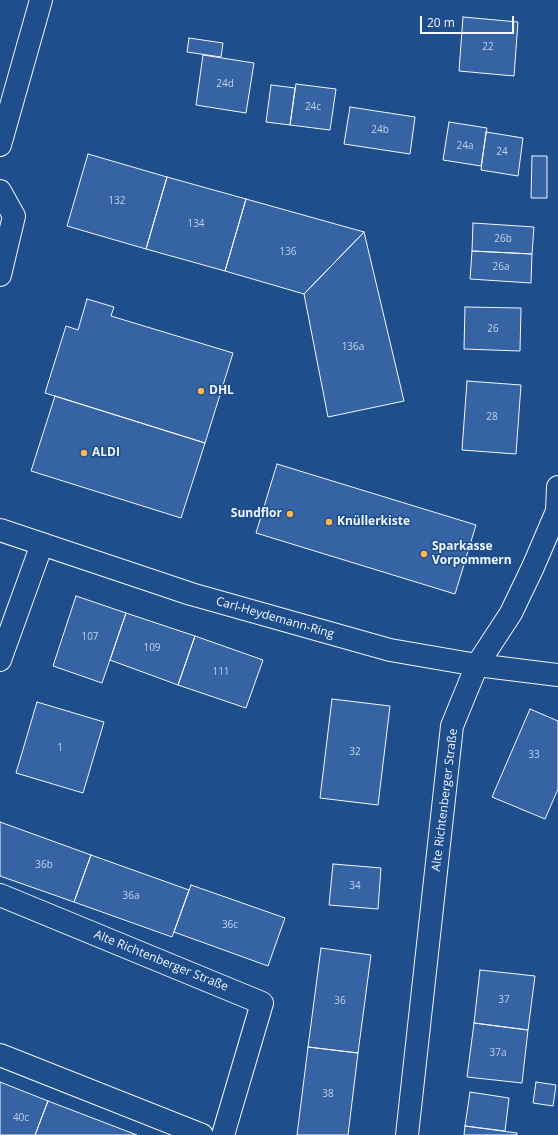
<!DOCTYPE html>
<meta charset="utf-8">
<style>
body{margin:0}
#map{position:relative;width:558px;height:1135px;overflow:hidden;background:#1f4e8c;font-family:"Open Sans",sans-serif}
canvas{display:block}
.scale{position:absolute;left:420px;top:16px;width:94px;height:18px;box-sizing:border-box;border:2px solid #f2f6ff;border-top:0;padding-left:5px;font-size:12px;line-height:14px;white-space:nowrap;color:#f2f6ff;-webkit-text-stroke:3px #1f4e8c;paint-order:stroke}
</style>
<div id="map">
<canvas width="558" height="1135"></canvas>
<div class="scale">20 m</div>
</div>
<script>
const ctx = document.querySelector('canvas').getContext('2d');
ctx.lineJoin = 'round';
function fill(path, color) {
  ctx.fillStyle = color;
  ctx.fill(path, 'evenodd');
}
function toPath(rows) {
  const path = new Path2D();
  for (const r of rows) {
    path.moveTo(r[0], r[1]);
    for (let i = 2; i < r.length; i += 2) path.lineTo(r[i], r[i + 1]);
  }
  return path;
}
function trace(path, color, width, dash) {
  ctx.strokeStyle = color;
  ctx.lineWidth = width;
  ctx.lineCap = dash ? 'butt' : 'round';
  ctx.setLineDash(dash || []);
  ctx.stroke(path);
}
function label(font, color, halo, rows, align = 'center') {
  ctx.font = font + ' "Open Sans",sans-serif';
  ctx.lineWidth = 3;
  ctx.setLineDash([]);
  ctx.textBaseline = 'middle';
  ctx.strokeStyle = halo;
  ctx.fillStyle = color;
  for (const [text, x, y, turn = 0] of rows) {
    ctx.save();
    ctx.translate(x, y);
    ctx.rotate((+turn || 0) * Math.PI / 180);
    ctx.textAlign = isNaN(turn) ? turn : align;
    if (halo) ctx.strokeText(text, 0, 0);
    ctx.fillText(text, 0, 0);
    ctx.restore();
  }
}
const building = toPath([
 [463,17,518,22,514,76,459,71,463,17],
 [189,38,223,43,221,57,187,52,189,38],
 [203,55,254,63,246,113,196,105,203,55],
 [296,84,336,89,330,130,290,125,296,84],
 [271,85,295,88,290,125,266,122,271,85],
 [350,107,415,117,410,154,344,144,350,107],
 [449,122,487,128,481,166,443,160,449,122],
 [486,132,523,138,518,176,481,170,486,132],
 [88,154,167,177,146,249,67,226,88,154],
 [532,156,547,156,547,198,531,198,532,156],
 [167,177,246,199,225,271,146,249,167,177],
 [246,199,364,232,304,294,225,271,246,199],
 [473,223,534,227,532,254,472,251,473,223],
 [364,232,404,401,328,417,304,294,364,232],
 [472,251,532,254,531,283,470,279,472,251],
 [87,299,114,307,111,316,233,353,205,443,45,393,66,326,78,330,87,299],
 [465,307,521,308,520,351,464,349,465,307],
 [467,381,521,385,516,454,462,450,467,381],
 [55,396,205,443,181,518,31,471,55,396],
 [277,464,476,525,455,594,256,533,277,464],
 [76,596,126,613,102,683,53,666,76,596],
 [126,613,195,636,178,685,110,660,126,613],
 [195,636,263,660,246,708,178,685,195,636],
 [332,699,390,706,378,805,320,798,332,699],
 [37,702,104,722,83,793,16,773,37,702],
 [530,709,558,721,558,789,545,819,492,797,530,709],
 [0,822,91,855,74,902,0,876,0,822],
 [91,855,189,890,172,937,74,902,91,855],
 [333,864,381,868,378,909,329,905,333,864],
 [191,885,285,918,268,966,174,932,191,885],
 [321,948,371,955,358,1053,308,1047,321,948],
 [480,970,535,976,528,1030,474,1023,480,970],
 [474,1023,528,1030,522,1083,467,1077,474,1023],
 [308,1047,358,1053,348,1135,297,1135,308,1047],
 [0,1082,48,1101,35,1135,0,1135,0,1082],
 [536,1082,556,1085,553,1106,533,1103,536,1082],
 [470,1092,509,1098,505,1131,465,1126,470,1092],
 [48,1101,137,1135,35,1135,48,1101],
 [465,1126,517,1133,517,1135,464,1135,465,1126]
]);
fill(building, '#3563a3');
trace(building, '#f2f6ff', 1);
const minor = toPath([
 [0,145,41,0],
 [0,191,14,216,0,275],
 [0,660,42,544],
 [0,895,262,1003,223,1135],
 [0,1055,202,1135],
 [407,1135,452,726,477,665,511,613,533,567,557,511,558,487]
]);
const major = toPath([
 [0,530,191,594,390,650,477,665,558,675]
]);
trace(minor, '#f2f6ff', 24);
trace(major, '#f2f6ff', 24);
trace(minor, '#1f4e8c', 22);
trace(major, '#1f4e8c', 22);
for (const [x, y, r, color] of [
 [201,391,4,"#ffb74d"],
 [84,453,4,"#ffb74d"],
 [290,514,4,"#ffb74d"],
 [329,522,4,"#ffb74d"],
 [424,554,4,"#ffb74d"]
]) {
  const dot = new Path2D();
  dot.arc(x, y, r, 0, 2 * Math.PI);
  ctx.fillStyle = color;
  ctx.fill(dot);
  trace(dot, '#1f4e8c', 1.5);
}
label('10px', '#c3d1e8', null, [
 ["22",488,47],
 ["24d",225,84],
 ["24c",313,107],
 ["24b",380,130],
 ["24a",465,146],
 ["24",502,152],
 ["132",117,201],
 ["134",196,224],
 ["26b",503,239],
 ["136",288,252],
 ["26a",501,267],
 ["26",493,329],
 ["136a",353,347],
 ["28",492,417],
 ["107",90,637],
 ["109",152,648],
 ["111",221,672],
 ["1",60,748],
 ["32",355,752],
 ["33",534,755],
 ["36b",44,865],
 ["34",355,886],
 ["36a",131,896],
 ["36c",230,925],
 ["37",504,1000],
 ["36",340,1001],
 ["37a",498,1053],
 ["38",328,1094],
 ["40c",21,1118]
]);
label('bold 12px', '#f2f6ff', '#1f4e8c', [
 ["DHL",209,391],
 ["ALDI",92,453],
 ["Sundflor",282,514,"right"],
 ["Knüllerkiste",337,522],
 ["Sparkasse",432,547],
 ["Vorpommern",432,561]
], 'left');
label('12px', '#f2f6ff', '#1f4e8c', [
 ["Carl-Heydemann-Ring",275,618,16],
 ["Alte Richtenberger Straße",445,800,-83],
 ["Alte Richtenberger Straße",161,961,22]
]);
</script>
